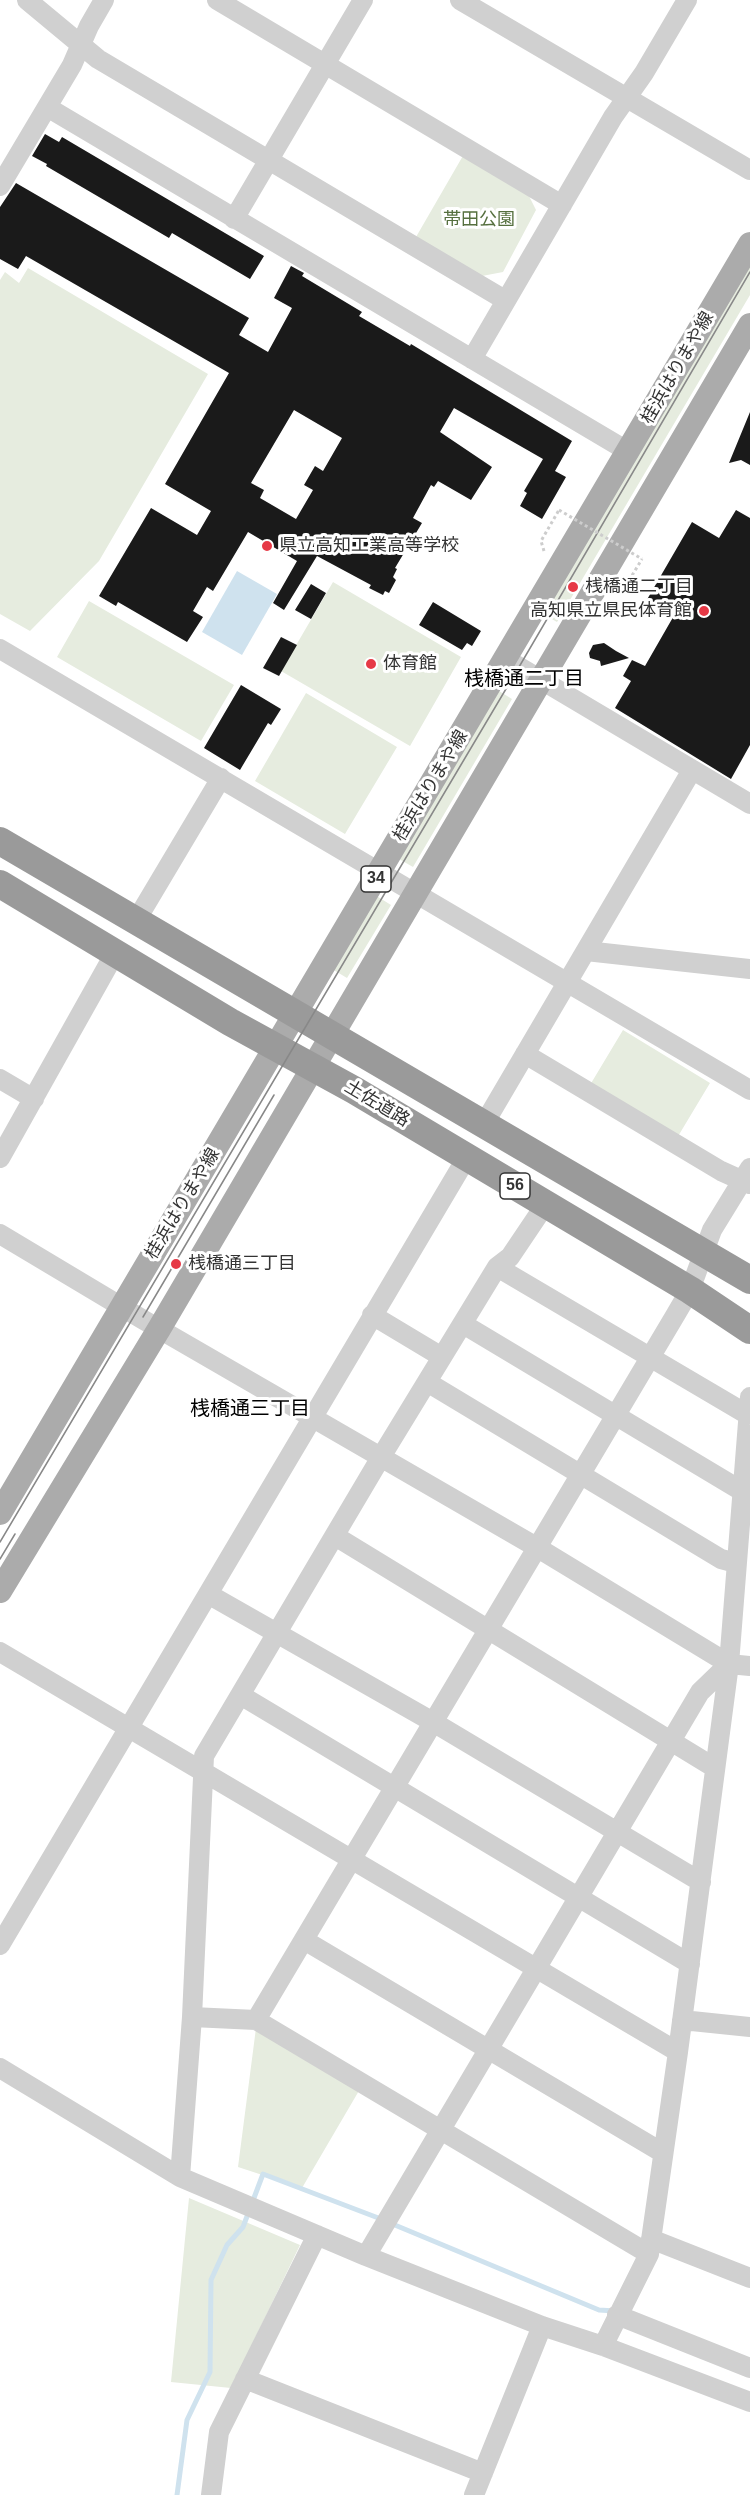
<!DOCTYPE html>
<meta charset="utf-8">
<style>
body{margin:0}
canvas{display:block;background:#fff}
</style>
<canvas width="750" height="2495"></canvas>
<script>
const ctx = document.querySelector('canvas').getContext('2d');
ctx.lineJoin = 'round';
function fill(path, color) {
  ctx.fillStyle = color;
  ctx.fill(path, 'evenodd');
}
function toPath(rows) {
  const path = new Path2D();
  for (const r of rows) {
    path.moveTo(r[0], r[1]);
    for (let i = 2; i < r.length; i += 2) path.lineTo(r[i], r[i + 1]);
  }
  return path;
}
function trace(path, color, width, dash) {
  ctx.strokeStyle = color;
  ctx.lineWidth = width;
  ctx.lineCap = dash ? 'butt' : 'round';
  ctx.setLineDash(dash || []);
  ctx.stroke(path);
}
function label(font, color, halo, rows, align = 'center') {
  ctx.font = font + ' Helvetica,"Noto Sans JP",sans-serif';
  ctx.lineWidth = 6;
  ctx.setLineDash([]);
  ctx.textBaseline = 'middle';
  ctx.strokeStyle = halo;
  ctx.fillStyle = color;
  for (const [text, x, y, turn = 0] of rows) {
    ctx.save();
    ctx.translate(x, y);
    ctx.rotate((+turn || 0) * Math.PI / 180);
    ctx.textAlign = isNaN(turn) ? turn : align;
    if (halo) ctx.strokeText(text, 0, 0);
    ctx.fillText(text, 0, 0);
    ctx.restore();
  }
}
fill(toPath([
 [464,154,528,194,536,210,503,272,482,276,416,237],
 [750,263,750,295,557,622,543,614],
 [28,268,208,374,99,561,30,631,0,614,0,280,5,272,19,283],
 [333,582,461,657,410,746,281,671],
 [89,601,234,685,201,741,57,657],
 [499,691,512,699,413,867,399,859],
 [306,693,397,747,345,834,255,781],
 [375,895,391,905,347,978,332,969],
 [623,1030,710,1083,677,1138,590,1085],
 [256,2028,360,2089,302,2188,238,2167],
 [189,2198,300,2245,231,2388,171,2382]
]), '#e6ecdf');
fill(toPath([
 [237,571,277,594,242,655,202,632]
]), '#cfe2ee');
trace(toPath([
 [390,2223,599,2310,615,2311],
 [177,2495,187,2420,210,2372,211,2280,227,2245,243,2227,263,2174,381,2219]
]), '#cfe2ee', 5);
fill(toPath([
 [45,134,59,142,62,137,264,256,250,279,172,233,169,238,46,166,47,164,32,156],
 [16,183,249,318,239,335,268,352,292,308,274,298,291,266,304,273,302,276,362,312,359,316,410,346,411,344,572,441,555,471,566,477,542,519,520,506,527,493,524,491,543,459,454,408,440,432,492,467,471,500,438,481,434,487,431,485,413,518,422,523,395,568,397,569,393,577,396,580,389,593,385,591,383,595,369,588,371,585,317,556,284,610,273,603,297,561,248,532,213,591,207,587,193,611,203,617,187,642,118,602,116,606,99,596,151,508,197,535,211,511,165,484,229,373,26,256,18,269,0,259,0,207],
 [294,410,342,438,323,471,315,466,304,485,313,490,296,519,260,498,264,490,251,483],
 [750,412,750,465,741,460,729,463],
 [736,510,750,518,750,745,731,779,615,708,631,681,623,676,632,660,645,666,672,619,645,603,692,522,719,538],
 [311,584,326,593,311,619,295,610],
 [433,602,481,631,472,646,467,643,462,650,419,625],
 [281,637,297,645,279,676,263,668],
 [604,643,616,651,629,658,601,666,600,661,590,658,589,653,593,645],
 [241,685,281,709,271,725,268,723,240,770,204,748]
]), '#1a1a1a');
trace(toPath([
 [544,551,541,541,559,510],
 [618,594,622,592,642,559]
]), '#cdcdcd', 3, [3, 3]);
trace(toPath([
 [27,0,98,59,505,300],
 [217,0,562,205],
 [460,0,750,170],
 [47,107,629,452],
 [0,186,72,65,89,26,104,0],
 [234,219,363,0],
 [472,359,613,117,644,73,687,0],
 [0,649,750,1090],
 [506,659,750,804],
 [137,919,221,778],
 [586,951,750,969],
 [525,1054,721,1171,750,1184],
 [0,1079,34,1099],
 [484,1124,692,770],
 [0,1158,115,953],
 [0,1234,142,1319,538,1548,729,1664,750,1666],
 [497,1267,748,1415],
 [372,1315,442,1357],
 [463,1324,750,1496],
 [427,1382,721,1559,736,1563],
 [335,1536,715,1768],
 [208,1594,433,1722,701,1882],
 [0,1652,678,2052],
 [242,1696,690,1964],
 [304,1940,663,2153],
 [0,1945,467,1157],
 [192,2017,256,2020],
 [682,2020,750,2027],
 [0,2068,180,2177,366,2256,542,2326,603,2346,750,2402],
 [180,2177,192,2017,204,1756,381,1457,497,1267,510,1257,545,1205],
 [651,2239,750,2278],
 [649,2254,256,2020,676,1314,690,1290,712,1230,750,1168],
 [366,2256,700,1692,729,1664],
 [617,2315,750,2368],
 [603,2346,649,2254,678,2052,729,1664,750,1397],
 [245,2379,483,2473],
 [211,2495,219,2432,317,2235],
 [474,2495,542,2326]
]), '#d0d0d0', 20);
trace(toPath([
 [0,1513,750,244],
 [0,1591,159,1329,750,325]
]), '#ababab', 24);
trace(toPath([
 [0,841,750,1280],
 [0,884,230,1022,354,1090,690,1290,750,1330]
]), '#9a9a9a', 28);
trace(toPath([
 [143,1317,274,1095],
 [0,1542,519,667,750,272],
 [0,1559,15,1534]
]), '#888', 1.5);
trace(toPath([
 [559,510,642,559]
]), '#cdcdcd', 3, [3, 3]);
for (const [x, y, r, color] of [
 [267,546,6,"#e63946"],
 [573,587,6,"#e63946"],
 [704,611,6,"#e63946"],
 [371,664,6,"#e63946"],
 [176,1264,6,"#e63946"]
]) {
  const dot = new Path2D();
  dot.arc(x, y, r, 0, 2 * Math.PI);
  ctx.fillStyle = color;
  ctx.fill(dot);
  trace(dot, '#fff', 2);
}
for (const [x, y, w] of [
 [376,879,30],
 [515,1186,30]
]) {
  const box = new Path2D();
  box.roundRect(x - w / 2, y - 13, w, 26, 4.5);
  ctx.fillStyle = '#fff';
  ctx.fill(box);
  trace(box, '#333', 1.5);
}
label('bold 16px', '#333', null, [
 ["34",376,879],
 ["56",515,1186]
]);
label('18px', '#56703f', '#fff', [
 ["帯田公園",479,220]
]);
label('18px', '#333', '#fff', [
 ["桂浜はりまや線",678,368,-60],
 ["桂浜はりまや線",431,786,-59],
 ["土佐道路",377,1104,31],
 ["桂浜はりまや線",183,1204,-59]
]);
label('18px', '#333', '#fff', [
 ["県立高知工業高等学校",279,546],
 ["桟橋通二丁目",585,587],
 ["高知県立県民体育館",692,611,"right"],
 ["体育館",383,664],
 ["桟橋通三丁目",188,1264]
], 'left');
label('20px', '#000', '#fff', [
 ["桟橋通二丁目",524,679],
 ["桟橋通三丁目",250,1409]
]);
</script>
